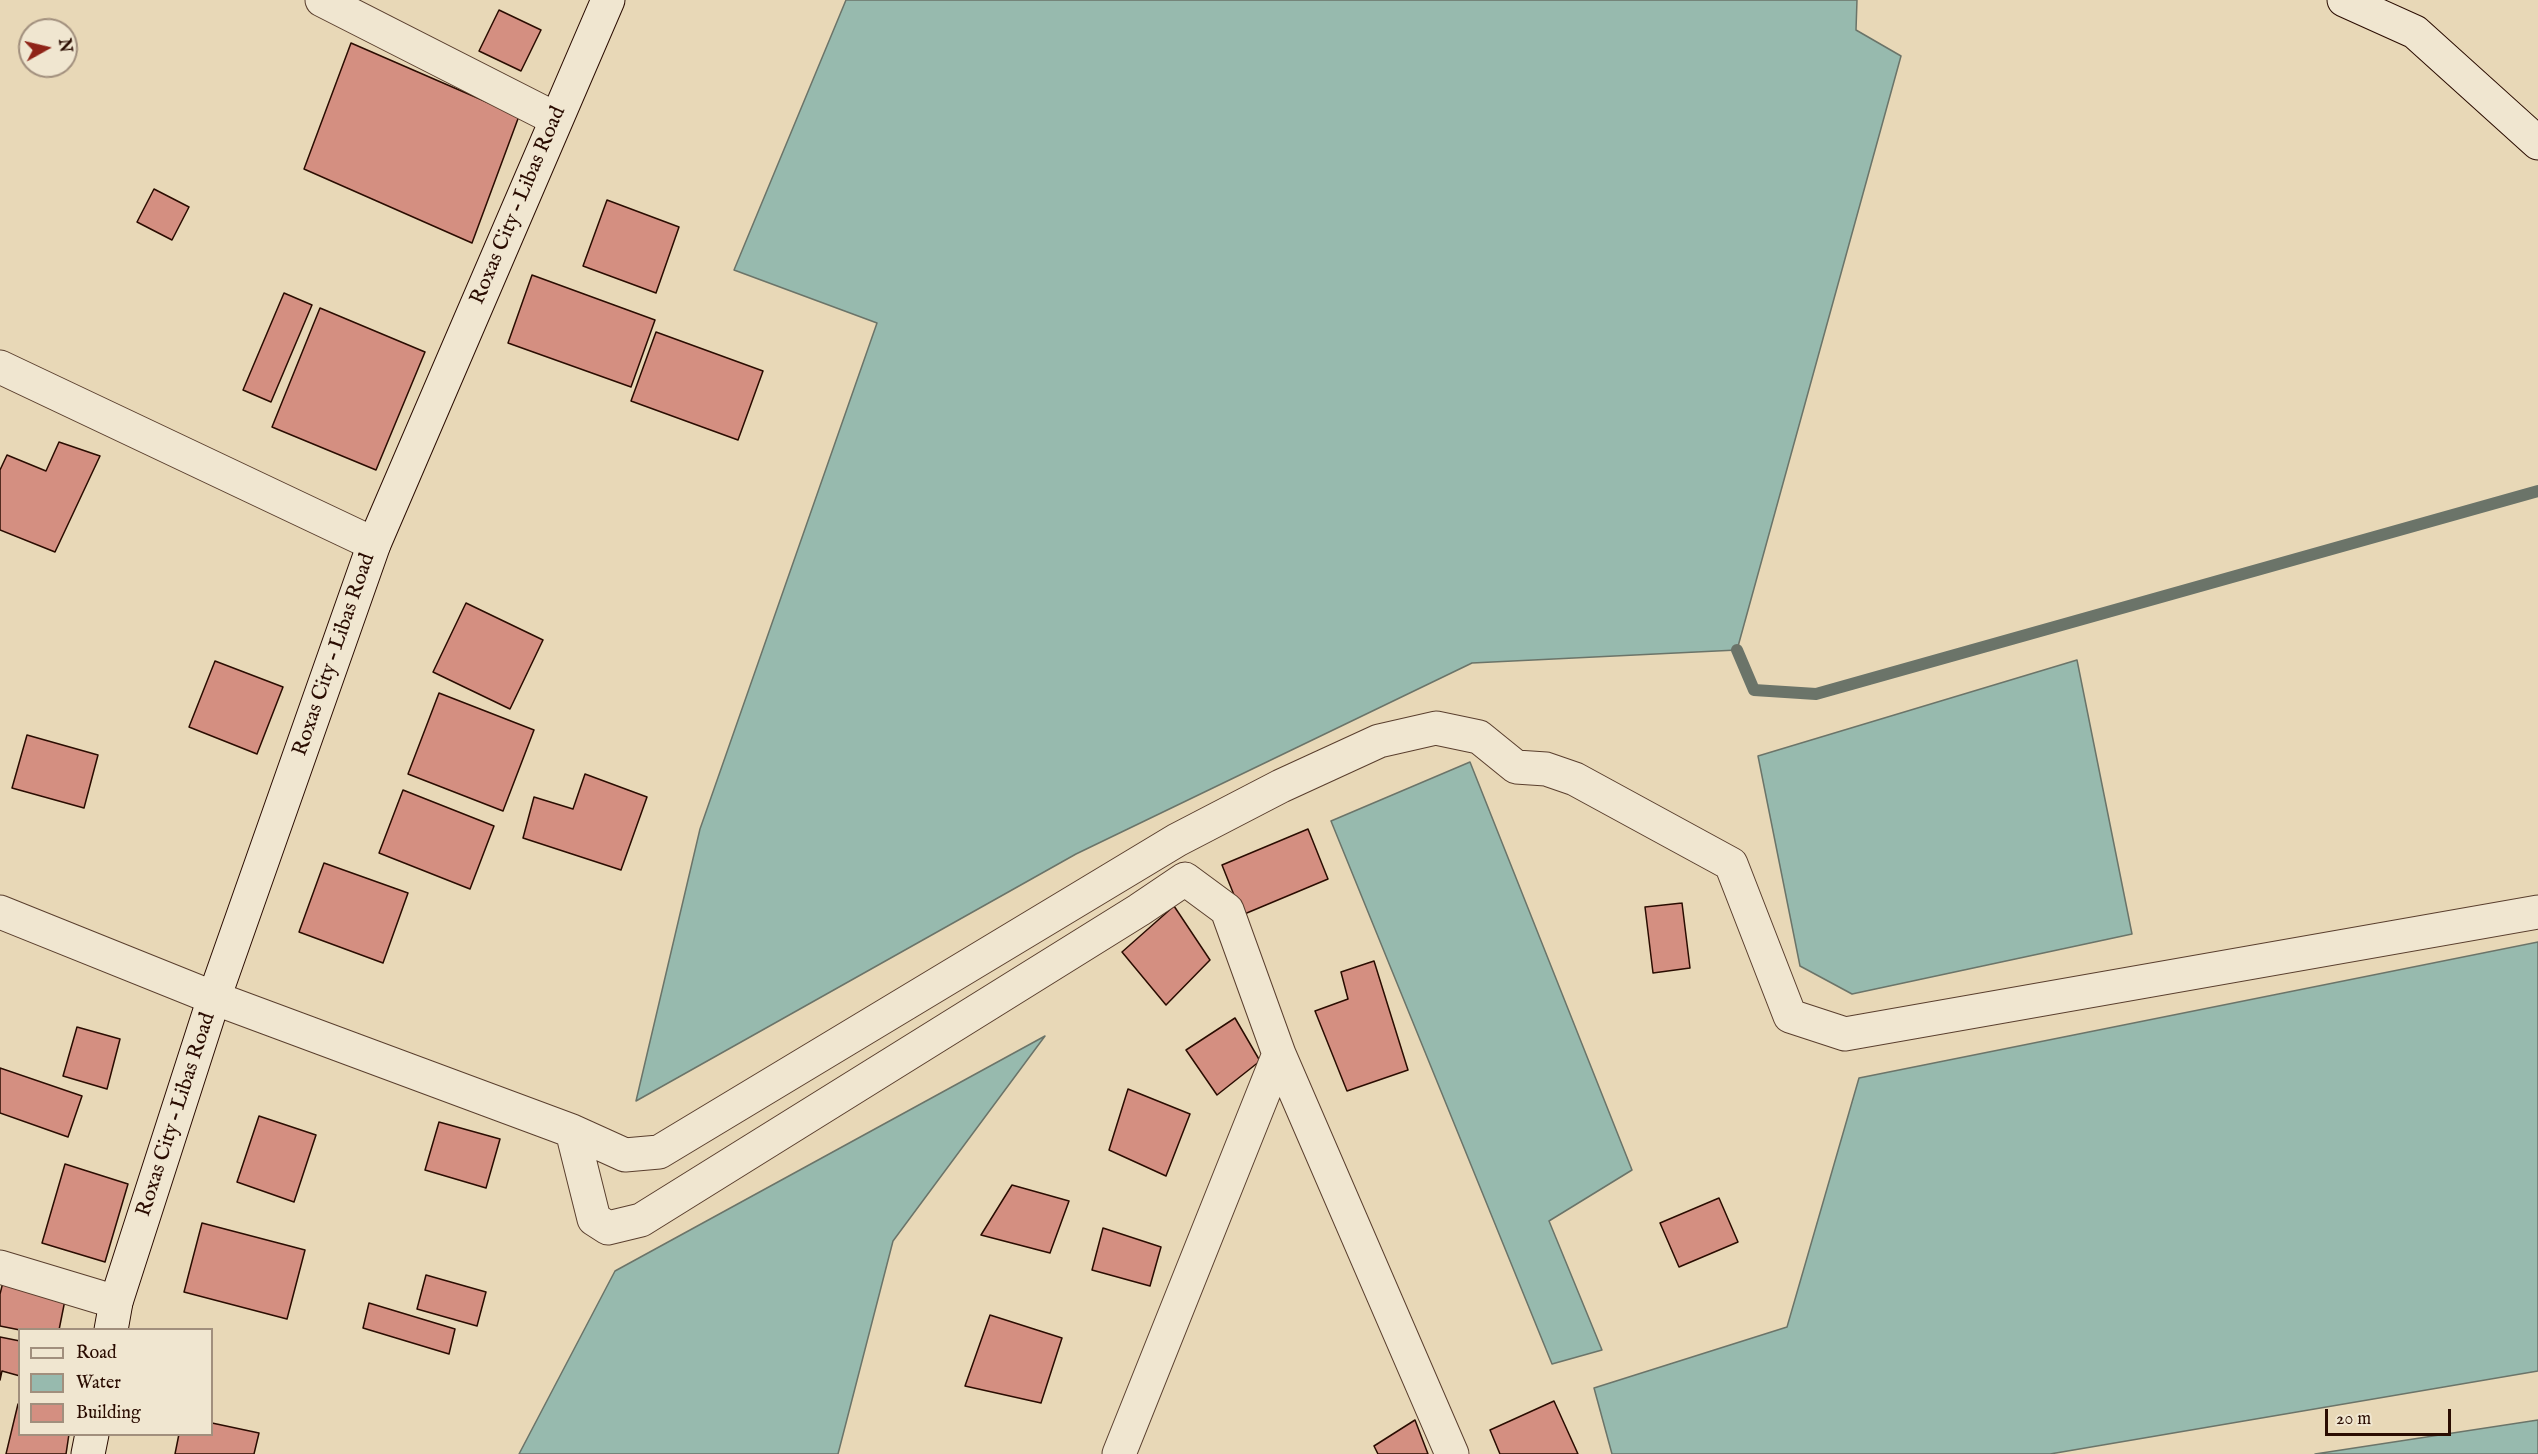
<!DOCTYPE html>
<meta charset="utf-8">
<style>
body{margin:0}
#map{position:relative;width:2538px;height:1454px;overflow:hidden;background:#e8d8b7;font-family:"IM FELL English",serif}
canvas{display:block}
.legend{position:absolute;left:18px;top:1328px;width:195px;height:108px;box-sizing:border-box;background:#f0e6d0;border:2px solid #a18f7d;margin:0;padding:8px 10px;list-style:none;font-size:18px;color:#2a0c01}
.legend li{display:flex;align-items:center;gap:12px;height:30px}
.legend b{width:30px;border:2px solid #a18f7d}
.north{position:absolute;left:18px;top:18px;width:60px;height:60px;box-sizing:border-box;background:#f0e6d0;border:2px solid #a18f7d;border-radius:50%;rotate:82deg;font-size:16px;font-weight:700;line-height:24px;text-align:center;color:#2a0c01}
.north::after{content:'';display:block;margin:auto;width:21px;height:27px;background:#8f2418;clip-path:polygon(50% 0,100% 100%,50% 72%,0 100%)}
.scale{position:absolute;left:2325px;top:1409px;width:126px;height:27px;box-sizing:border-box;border:3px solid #2a0c01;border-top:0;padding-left:8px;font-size:18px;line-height:21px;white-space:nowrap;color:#2a0c01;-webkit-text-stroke:4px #f0e6d0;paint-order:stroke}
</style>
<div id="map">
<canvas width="2538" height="1454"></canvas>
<ul class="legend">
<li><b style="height:8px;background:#f0e6d0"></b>Road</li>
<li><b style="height:16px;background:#97baae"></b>Water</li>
<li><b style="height:16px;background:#d48f81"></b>Building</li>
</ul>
<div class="north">N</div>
<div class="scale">20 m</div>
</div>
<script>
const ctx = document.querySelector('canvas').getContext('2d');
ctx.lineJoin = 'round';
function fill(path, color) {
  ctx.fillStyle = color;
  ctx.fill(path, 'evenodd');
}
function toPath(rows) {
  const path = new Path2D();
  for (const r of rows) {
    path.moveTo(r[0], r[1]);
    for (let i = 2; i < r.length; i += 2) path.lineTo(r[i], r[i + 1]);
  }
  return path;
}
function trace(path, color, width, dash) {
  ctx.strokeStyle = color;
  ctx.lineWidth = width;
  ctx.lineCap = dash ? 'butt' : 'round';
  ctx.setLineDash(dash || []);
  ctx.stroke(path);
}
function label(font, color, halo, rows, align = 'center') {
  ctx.font = font + ' "IM FELL English",serif';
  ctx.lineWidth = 4.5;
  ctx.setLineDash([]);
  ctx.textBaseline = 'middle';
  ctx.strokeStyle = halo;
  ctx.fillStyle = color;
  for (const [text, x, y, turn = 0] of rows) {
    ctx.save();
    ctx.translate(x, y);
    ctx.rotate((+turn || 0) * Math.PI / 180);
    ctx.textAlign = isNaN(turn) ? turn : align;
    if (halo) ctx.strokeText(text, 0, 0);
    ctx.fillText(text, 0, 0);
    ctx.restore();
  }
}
const water = toPath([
 [846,0,1857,0,1856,30,1901,56,1737,650,1472,663,1076,854,636,1101,700,829,877,323,734,270,846,0],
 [2077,660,2132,934,1852,994,1800,966,1758,756,2077,660],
 [1470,762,1632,1170,1549,1221,1602,1350,1552,1364,1331,821,1470,762],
 [2538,942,2538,1371,2050,1454,1612,1454,1594,1388,1787,1327,1859,1078,2538,942],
 [1045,1036,893,1241,838,1454,519,1454,615,1271,1045,1036],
 [2538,1420,2538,1454,2315,1454,2538,1420]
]);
fill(water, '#97baae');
trace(water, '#6b7469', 1.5);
trace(toPath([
 [1737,650,1754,690,1816,694,2538,491]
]), '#6b7469', 12);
const building = toPath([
 [499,10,541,30,521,71,479,51,499,10],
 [351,43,519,116,472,243,304,169,351,43],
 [154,189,189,207,172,240,137,222,154,189],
 [607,200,679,227,656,293,583,266,607,200],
 [532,275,655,320,631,387,508,343,532,275],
 [284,293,312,305,271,402,243,390,284,293],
 [320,308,425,352,376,470,272,427,320,308],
 [656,332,763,371,738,440,631,401,656,332],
 [59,442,100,456,55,552,0,530,0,470,7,455,46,471,59,442],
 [466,603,543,640,510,709,433,672,466,603],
 [215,661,283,687,257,754,189,727,215,661],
 [439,693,534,730,503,811,408,774,439,693],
 [27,735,98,755,84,808,12,788,27,735],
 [585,774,647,797,621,870,523,838,534,797,573,809,585,774],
 [403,790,494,826,470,889,379,853,403,790],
 [1308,829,1328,879,1242,915,1222,865,1308,829],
 [324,863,408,893,383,963,299,932,324,863],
 [1682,903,1690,968,1653,973,1645,907,1682,903],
 [1174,906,1210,960,1166,1005,1122,952,1174,906],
 [1374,961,1408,1070,1347,1091,1315,1011,1348,999,1341,972,1374,961],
 [1235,1018,1260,1061,1217,1095,1186,1050,1235,1018],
 [77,1027,120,1039,107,1089,63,1076,77,1027],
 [0,1068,82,1096,68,1137,0,1113,0,1068],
 [1128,1089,1190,1114,1166,1176,1109,1150,1128,1089],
 [259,1116,316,1135,294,1202,237,1182,259,1116],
 [439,1122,500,1139,486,1188,425,1170,439,1122],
 [65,1164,128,1184,105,1262,42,1243,65,1164],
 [1012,1185,1069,1201,1050,1253,981,1235,1012,1185],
 [1719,1198,1738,1242,1679,1267,1660,1223,1719,1198],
 [202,1223,305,1250,287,1319,184,1292,202,1223],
 [1103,1228,1161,1247,1150,1286,1092,1270,1103,1228],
 [426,1275,486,1292,477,1326,417,1309,426,1275],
 [3,1282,66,1295,59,1330,20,1330,0,1326,0,1294,3,1282],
 [369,1303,455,1329,449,1354,363,1328,369,1303],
 [990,1315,1062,1338,1041,1403,965,1386,990,1315],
 [0,1337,20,1341,20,1376,2,1371,0,1380,0,1337],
 [1554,1401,1578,1454,1500,1454,1490,1430,1554,1401],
 [18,1404,20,1404,20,1434,69,1434,66,1454,6,1454,18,1404],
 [1415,1420,1428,1454,1378,1454,1374,1446,1415,1420],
 [212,1423,259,1433,254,1454,175,1454,179,1434,212,1434,212,1423]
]);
fill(building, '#d48f81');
trace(building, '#2a0c01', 1.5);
const street = toPath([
 [322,0,556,119],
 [0,367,374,544],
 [0,912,214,998,572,1131,625,1155,659,1152,1177,840,1281,786,1379,741,1436,728,1479,737,1516,767,1546,769,1575,779,1731,864,1790,1016,1845,1034,2538,912],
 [572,1131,594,1219,608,1228,641,1220,1139,910,1185,879,1227,910,1279,1054,1452,1454],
 [0,1267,116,1302],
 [1119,1454,1279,1054]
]);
const secondary = toPath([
 [2344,0,2415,32,2538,143],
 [111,1330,116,1302,214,998,374,544,608,0],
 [88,1454,92,1434]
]);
trace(street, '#5a3f2e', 35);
trace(secondary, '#2a0c01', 35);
trace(street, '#f0e6d0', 33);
trace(secondary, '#f0e6d0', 33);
label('21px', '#2a0c01', '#f0e6d0', [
 ["Roxas City – Libas Road",519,206,-67],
 ["Roxas City – Libas Road",335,655,-71],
 ["Roxas City – Libas Road",177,1115,-72]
]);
</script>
